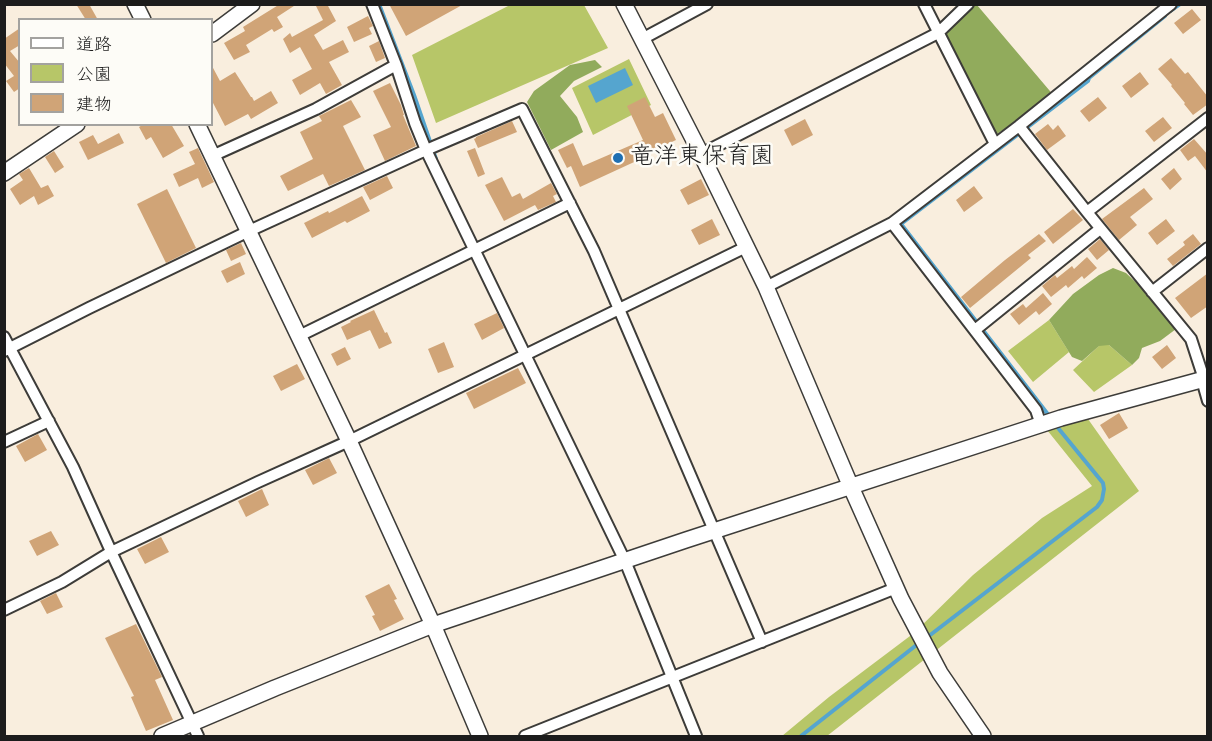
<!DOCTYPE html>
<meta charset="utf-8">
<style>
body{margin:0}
#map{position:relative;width:1212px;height:741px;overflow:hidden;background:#f9eede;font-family:Mynerve,"Klee One",sans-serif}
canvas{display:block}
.frame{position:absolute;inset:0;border:6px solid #1c1c1c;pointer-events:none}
.legend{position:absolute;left:18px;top:18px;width:195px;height:108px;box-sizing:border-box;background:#fdfcf7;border:2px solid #a3a29f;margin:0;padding:8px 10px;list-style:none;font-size:18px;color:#1c1c1c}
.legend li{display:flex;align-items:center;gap:12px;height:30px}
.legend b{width:30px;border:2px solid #a3a29f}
</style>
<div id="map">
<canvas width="1212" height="741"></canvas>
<div class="frame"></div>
<ul class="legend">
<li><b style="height:8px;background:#fff"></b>道路</li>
<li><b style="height:16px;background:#b7c668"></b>公園</li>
<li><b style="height:16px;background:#d0a477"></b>建物</li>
</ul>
</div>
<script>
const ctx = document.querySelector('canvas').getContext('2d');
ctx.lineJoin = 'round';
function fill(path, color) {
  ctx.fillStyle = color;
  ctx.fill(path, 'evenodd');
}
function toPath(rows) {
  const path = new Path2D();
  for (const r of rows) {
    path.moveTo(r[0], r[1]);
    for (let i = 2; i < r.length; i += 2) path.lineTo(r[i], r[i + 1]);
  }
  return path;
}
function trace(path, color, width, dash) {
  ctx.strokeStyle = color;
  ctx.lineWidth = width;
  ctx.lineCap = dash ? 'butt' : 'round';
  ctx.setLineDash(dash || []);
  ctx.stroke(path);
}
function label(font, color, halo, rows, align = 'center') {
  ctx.font = font + ' Mynerve,"Klee One",sans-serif';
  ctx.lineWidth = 5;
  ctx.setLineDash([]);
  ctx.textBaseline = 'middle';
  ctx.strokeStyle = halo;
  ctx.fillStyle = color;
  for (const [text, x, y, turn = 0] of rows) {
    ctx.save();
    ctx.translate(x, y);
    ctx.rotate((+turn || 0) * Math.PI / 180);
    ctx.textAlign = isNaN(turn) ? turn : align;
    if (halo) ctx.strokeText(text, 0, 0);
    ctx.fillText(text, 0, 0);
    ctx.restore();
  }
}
fill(toPath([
 [510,5,584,5,608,48,436,123,412,55],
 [629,59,651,105,593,135,572,88],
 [1049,320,1069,352,1033,382,1008,351],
 [1102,343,1109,345,1132,365,1094,392,1073,370],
 [1083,412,1139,491,827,736,782,736,829,697,914,633,973,575,1042,518,1092,486,1039,420]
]), '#b7c668');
fill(toPath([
 [968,5,977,5,1055,97,992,137,938,33],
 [595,60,602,67,574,81,560,96,577,117,583,132,551,150,527,102,534,91,570,65],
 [1113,268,1126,273,1146,292,1156,307,1176,329,1160,341,1142,348,1139,358,1132,365,1109,345,1099,346,1082,361,1072,357,1049,320,1073,294,1099,275]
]), '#91ab5c');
fill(toPath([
 [625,68,633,85,596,103,588,86]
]), '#55a5cf');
trace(toPath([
 [379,4,414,95,436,159],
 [1170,11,1180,4],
 [1050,417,901,224,1088,81,1089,78,1165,16],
 [925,639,1097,507,1102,500,1104,489,1103,483,1054,423],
 [801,736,919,643]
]), '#55a5cf', 4);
fill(toPath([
 [76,4,89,4,98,20,86,20],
 [280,4,297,4,277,17,283,27,274,32,272,29,246,45,250,52,234,60,224,43,245,31,243,27],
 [315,4,327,4,336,21,314,35,323,50,343,40,349,52,329,62,342,85,326,94,320,83,300,95,292,80,312,69,300,47,290,53,283,39,290,33,292,37,323,20],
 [389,4,464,4,406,36],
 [1192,9,1201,20,1183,34,1174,23],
 [368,16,373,26,369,28,372,34,354,42,347,27],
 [20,28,20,45,10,51,20,63,20,88,14,92,6,81,14,76,4,63,4,39],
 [379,41,385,58,376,62,369,46],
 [1171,58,1185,74,1188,72,1208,97,1208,104,1193,115,1184,104,1185,103,1171,86,1172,85,1158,69],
 [212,66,220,81,235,72,251,97,252,97,254,101,271,91,278,103,251,119,248,114,225,126,212,101],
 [1140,72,1149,84,1131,98,1122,86],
 [390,83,401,105,404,115,403,115,416,146,385,161,373,135,391,127,373,91],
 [645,97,655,117,663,113,676,140,644,155,645,157,580,187,571,166,567,168,558,150,573,143,583,166,643,140,627,106],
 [1098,97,1107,108,1089,122,1080,111],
 [351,100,361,117,343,126,365,170,329,186,323,174,288,191,280,176,313,159,300,132,322,121,319,116],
 [1163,117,1172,128,1154,142,1145,131],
 [805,119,813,135,792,146,784,130],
 [512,121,517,132,478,148,474,139,476,138,476,137],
 [144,124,171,124,184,146,163,158,151,137,146,140,139,127],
 [1048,124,1053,130,1058,125,1066,136,1047,150,1035,134],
 [119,133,124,143,88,160,79,142,93,135,98,144],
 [1194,139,1208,155,1208,173,1195,156,1188,161,1180,150],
 [198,148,214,182,202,188,198,178,179,187,173,174,195,164,189,152],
 [475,148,485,174,478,177,467,151],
 [54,151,64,167,55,173,45,157],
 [29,168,41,188,48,185,54,196,38,205,34,196,20,205,10,189,23,180,19,174],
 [1174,168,1182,179,1170,190,1161,179],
 [387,176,393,188,370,200,363,187],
 [502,177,512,197,520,193,523,199,551,183,557,194,553,196,556,202,538,210,535,205,504,221,485,185],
 [701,179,709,195,688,205,680,190],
 [974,186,983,198,964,212,956,200],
 [1144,188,1153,199,1130,217,1137,225,1119,240,1102,219],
 [167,189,196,248,166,263,137,204],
 [362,196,370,211,347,223,345,221,312,238,304,223,328,211,329,213],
 [1073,209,1083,220,1053,244,1044,232],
 [712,219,720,235,699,245,691,230],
 [1166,219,1175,231,1157,245,1148,233],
 [1039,234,1046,241,1028,255,1031,258,970,308,961,297,1005,260],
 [1193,234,1201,244,1173,266,1167,259,1185,245,1183,242],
 [1100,239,1109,250,1097,260,1088,249],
 [241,243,246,254,231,261,226,250],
 [1087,257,1097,268,1084,279,1082,276,1068,288,1066,285,1051,297,1042,286,1055,275,1057,278,1072,266,1074,269],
 [240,262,245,274,227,283,221,271],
 [1208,273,1208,306,1191,318,1175,298],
 [1043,293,1052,304,1039,315,1036,311,1019,325,1010,314,1023,304,1026,308],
 [374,310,385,333,387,332,392,343,379,349,370,330,347,340,341,327,351,322,350,321],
 [497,313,504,328,482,340,474,324],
 [444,342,454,367,438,373,428,349],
 [1167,345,1176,358,1162,369,1152,357],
 [345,347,351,359,337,366,331,354],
 [297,364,305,379,281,391,273,376],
 [518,368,526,383,474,409,466,393],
 [1119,413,1128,428,1109,439,1100,425],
 [38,434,47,450,25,462,16,446],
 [329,458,337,473,313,485,305,470],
 [262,489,269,505,246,517,238,501],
 [51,531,59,545,37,556,29,541],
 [161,537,169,552,145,564,137,549],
 [389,584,397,599,394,600,404,619,380,631,372,616,375,615,365,596],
 [56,593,63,607,47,614,40,601],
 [136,624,162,677,155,680,173,720,146,731,131,697,134,696,105,638]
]), '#d0a477');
const street = toPath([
 [372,4,396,65,415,123,426,150,625,561,696,736],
 [924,4,995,144],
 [642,39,707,4],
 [1019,126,1087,212,1191,339,1204,379],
 [701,154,938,33,968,4],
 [212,156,316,109,396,65],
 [1087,212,1208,118],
 [892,223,1036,410,1041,425],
 [766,287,892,223,1019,126,1171,4],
 [1152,292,1208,248],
 [975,330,1100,229],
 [299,336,570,203],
 [4,337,73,467,114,558,198,736],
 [4,351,89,308,249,231,426,150,522,109,594,251,762,642],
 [1202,380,1208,401],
 [4,442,49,421],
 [4,610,62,582,111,552,258,482,349,441,746,247],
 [525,736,896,588]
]);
const secondary = toPath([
 [135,4,143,20],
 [624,4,701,154,766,287,851,487,901,599,940,673,983,736],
 [212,34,252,4],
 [197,124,349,441,433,625,480,736],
 [4,173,77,124],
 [162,736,275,688,433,625,686,540,1061,418,1208,378]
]);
trace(street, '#3d3c39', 14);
trace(secondary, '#3d3c39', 18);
trace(street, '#fff', 10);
trace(secondary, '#fff', 15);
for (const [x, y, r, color] of [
 [618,158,6,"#1f6fb2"]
]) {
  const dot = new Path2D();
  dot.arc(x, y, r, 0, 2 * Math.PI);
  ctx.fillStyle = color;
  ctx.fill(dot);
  trace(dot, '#fdfcf7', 2);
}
label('24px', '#1c1c1c', '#fdfcf7', [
 ["竜洋東保育園",630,158]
], 'left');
</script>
